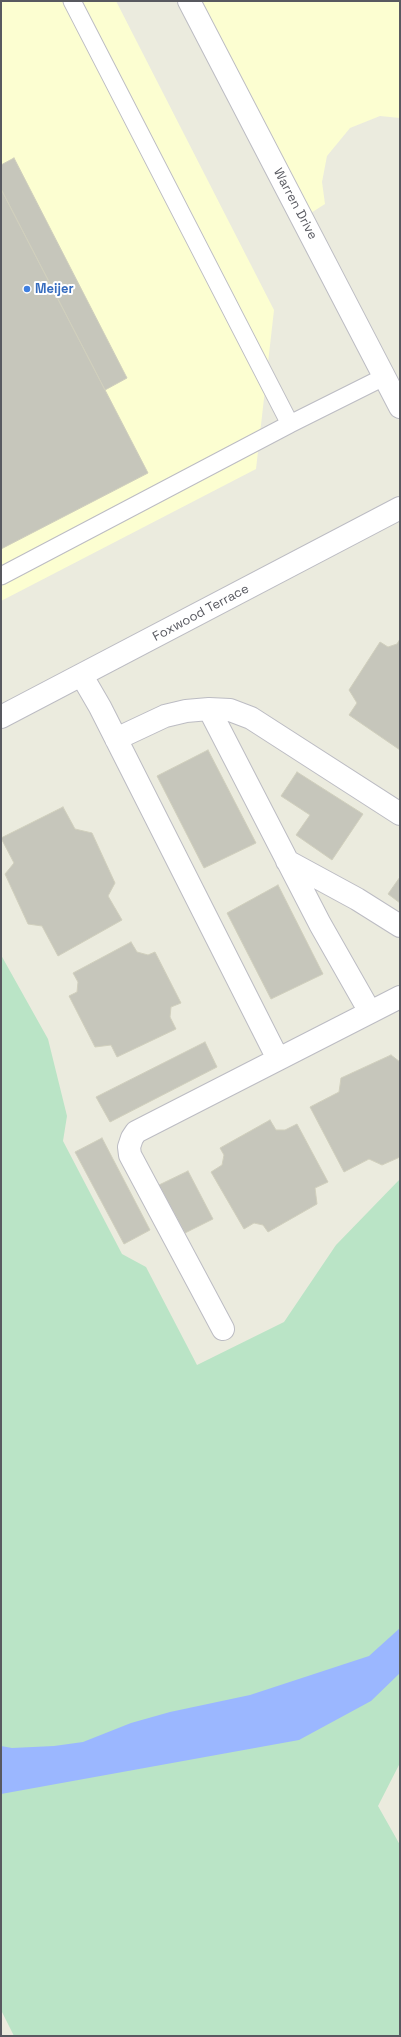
<!DOCTYPE html>
<style>
body{margin:0}
#map{position:relative;width:401px;height:2037px;overflow:hidden;background:#ebebde;font-family:"Space Grotesk",sans-serif}
canvas{display:block}
.frame{position:absolute;inset:0;border:2px solid #585960;pointer-events:none}
</style>
<div id="map">
<canvas width="401" height="2037"></canvas>
<div class="frame"></div>
</div>
<script>
const ctx = document.querySelector('canvas').getContext('2d');
ctx.lineJoin = 'round';
function fill(path, color) {
  ctx.fillStyle = color;
  ctx.fill(path, 'evenodd');
}
function toPath(rows) {
  const path = new Path2D();
  for (const r of rows) {
    path.moveTo(r[0], r[1]);
    for (let i = 2; i < r.length; i += 2) path.lineTo(r[i], r[i + 1]);
  }
  return path;
}
function trace(path, color, width, dash) {
  ctx.strokeStyle = color;
  ctx.lineWidth = width;
  ctx.lineCap = dash ? 'butt' : 'round';
  ctx.setLineDash(dash || []);
  ctx.stroke(path);
}
function label(font, color, halo, rows, align = 'center') {
  ctx.font = font + ' "Space Grotesk",sans-serif';
  ctx.lineWidth = 4;
  ctx.setLineDash([]);
  ctx.textBaseline = 'middle';
  ctx.strokeStyle = halo;
  ctx.fillStyle = color;
  for (const [text, x, y, turn = 0] of rows) {
    ctx.save();
    ctx.translate(x, y);
    ctx.rotate((+turn || 0) * Math.PI / 180);
    ctx.textAlign = isNaN(turn) ? turn : align;
    if (halo) ctx.strokeText(text, 0, 0);
    ctx.fillText(text, 0, 0);
    ctx.restore();
  }
}
fill(toPath([
 [1,1,116,1,274,310,256,469,1,601],
 [190,1,400,1,400,118,380,116,350,128,327,156,322,182,325,204,303,218]
]), '#fcfed1');
fill(toPath([
 [1,955,48,1039,67,1116,63,1141,122,1254,146,1267,197,1365,284,1322,336,1245,400,1179,400,1763,378,1806,400,1845,400,2036,14,2036,1,2010]
]), '#bae4c6');
fill(toPath([
 [400,1628,400,1673,371,1701,299,1740,1,1794,1,1746,12,1748,54,1746,83,1742,131,1723,170,1712,250,1695,369,1656]
]), '#9bb7ff');
const building = toPath([
 [14,158,127,378,105,390,1,189,1,165,14,158],
 [1,189,148,473,1,549,1,189],
 [400,639,400,750,349,715,357,703,349,690,380,642,388,647,397,644,400,639],
 [208,750,256,843,204,868,157,776,208,750],
 [297,772,363,814,332,860,296,835,310,815,281,796,297,772],
 [63,807,75,829,92,833,115,883,108,896,122,920,58,956,42,926,28,924,5,874,14,863,1,838,63,807],
 [400,877,400,903,388,894,400,877],
 [278,885,323,974,271,999,227,913,278,885],
 [131,942,137,952,148,955,155,952,181,1003,171,1007,170,1017,176,1029,117,1057,111,1045,95,1047,69,996,77,992,78,982,73,973,131,942],
 [205,1042,217,1067,110,1122,96,1097,205,1042],
 [391,1055,400,1062,400,1157,382,1165,369,1159,344,1172,310,1107,339,1092,341,1078,391,1055],
 [270,1120,276,1130,285,1130,297,1124,328,1182,315,1188,317,1204,268,1232,263,1225,254,1223,244,1229,211,1172,222,1165,224,1155,220,1148,270,1120],
 [102,1138,150,1230,124,1244,75,1152,102,1138],
 [188,1171,213,1219,185,1233,159,1185,188,1171]
]);
fill(building, '#c6c6bb');
trace(building, '#d0cfbd', 1);
const service = toPath([
 [72,1,290,424,384,377],
 [1,576,290,424]
]);
const minor = toPath([
 [189,1,400,407],
 [82,676,100,707,278,1059],
 [209,709,320,924,370,1012],
 [1,717,400,508],
 [116,739,165,716,186,711,209,709,230,710,251,718,400,814],
 [287,861,357,899,400,926],
 [223,1329,130,1155,129,1147,132,1138,136,1132,400,997]
]);
trace(service, '#bcbcc3', 19);
trace(minor, '#bcbcc3', 24);
trace(service, '#fff', 17);
trace(minor, '#fff', 22);
for (const [x, y, r, color] of [
 [27,289,4,"#3f7fe0"]
]) {
  const dot = new Path2D();
  dot.arc(x, y, r, 0, 2 * Math.PI);
  ctx.fillStyle = color;
  ctx.fill(dot);
  trace(dot, '#fff', 1.5);
}
label('13px', '#585960', '#fff', [
 ["Warren Drive",295,204,62],
 ["Foxwood Terrace",201,613,-28]
]);
label('bold 13px', '#366cbe', '#fff', [
 ["Meijer",35,289]
], 'left');
</script>
